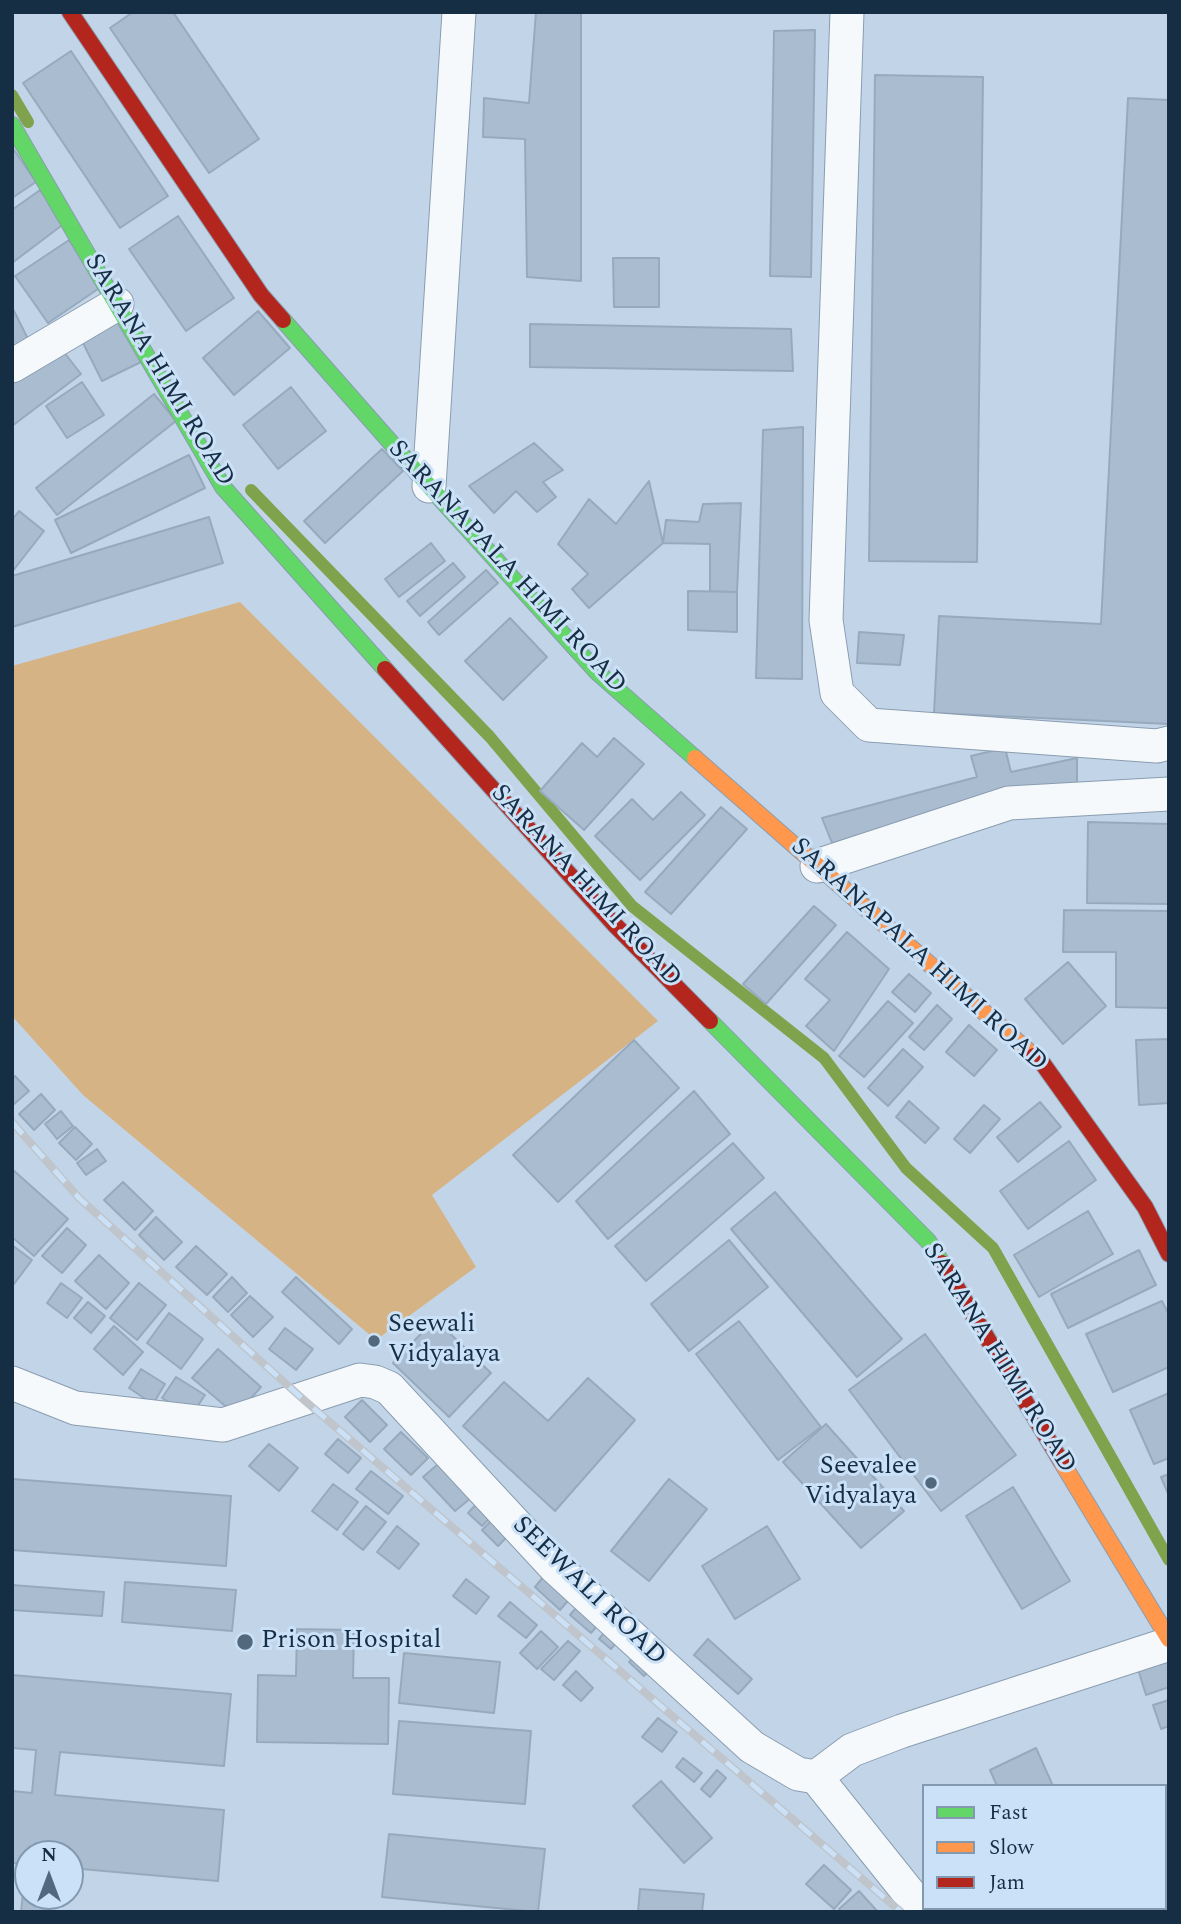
<!DOCTYPE html>
<style>
body{margin:0}
#map{position:relative;width:1181px;height:1924px;overflow:hidden;background:#c2d5e8;font-family:Spectral,serif}
canvas{display:block}
.frame{position:absolute;inset:0;border:14px solid #162e43;pointer-events:none}
.legend{position:absolute;left:922px;top:1784px;width:245px;height:126px;box-sizing:border-box;background:#cae1f7;border:2px solid #8299af;margin:0;padding:9px 12px;list-style:none;font-size:21px;color:#162e43}
.legend li{display:flex;align-items:center;gap:14px;height:35px}
.legend b{width:35px;border:2px solid #8299af}
.north{position:absolute;left:14px;top:1840px;width:70px;height:70px;box-sizing:border-box;background:#cae1f7;border:2px solid #8299af;border-radius:50%;rotate:0deg;font-size:19px;font-weight:700;line-height:28px;text-align:center;color:#162e43}
.north::after{content:'';display:block;margin:auto;width:24px;height:32px;background:#52687d;clip-path:polygon(50% 0,100% 100%,50% 72%,0 100%)}
</style>
<div id="map">
<canvas width="1181" height="1924"></canvas>
<div class="frame"></div>
<ul class="legend">
<li><b style="height:9px;background:#63d668"></b>Fast</li>
<li><b style="height:9px;background:#ff974d"></b>Slow</li>
<li><b style="height:9px;background:#b3261e"></b>Jam</li>
</ul>
<div class="north">N</div>
</div>
<script>
const ctx = document.querySelector('canvas').getContext('2d');
ctx.lineJoin = 'round';
function fill(path, color) {
  ctx.fillStyle = color;
  ctx.fill(path, 'evenodd');
}
function toPath(rows) {
  const path = new Path2D();
  for (const r of rows) {
    path.moveTo(r[0], r[1]);
    for (let i = 2; i < r.length; i += 2) path.lineTo(r[i], r[i + 1]);
  }
  return path;
}
function trace(path, color, width, dash) {
  ctx.strokeStyle = color;
  ctx.lineWidth = width;
  ctx.lineCap = dash ? 'butt' : 'round';
  ctx.setLineDash(dash || []);
  ctx.stroke(path);
}
function label(font, color, halo, rows, align = 'center') {
  ctx.font = font + ' Spectral,serif';
  ctx.lineWidth = 6;
  ctx.setLineDash([]);
  ctx.textBaseline = 'middle';
  ctx.strokeStyle = halo;
  ctx.fillStyle = color;
  for (const [text, x, y, turn = 0] of rows) {
    ctx.save();
    ctx.translate(x, y);
    ctx.rotate((+turn || 0) * Math.PI / 180);
    ctx.textAlign = isNaN(turn) ? turn : align;
    if (halo) ctx.strokeText(text, 0, 0);
    ctx.fillText(text, 0, 0);
    ctx.restore();
  }
}
fill(toPath([
 [240,602,658,1021,432,1195,476,1267,376,1340,83,1095,12,1016,12,666]
]), '#d5b384');
trace(toPath([
 [12,95,28,122],
 [251,490,490,737,632,906,824,1058,906,1168,993,1248,1169,1560]
]), '#7fa24d', 12);
const building = toPath([
 [133,12,173,12,259,139,209,173,110,28,133,12],
 [536,12,581,12,581,281,527,277,525,139,483,137,484,98,529,103,536,12],
 [815,30,811,277,770,276,774,31,815,30],
 [71,51,168,196,120,228,23,83,71,51],
 [875,75,983,77,977,562,869,561,875,75],
 [1128,98,1169,100,1169,724,934,713,939,616,1101,624,1128,98],
 [12,147,36,182,12,198,12,147],
 [40,190,65,223,12,263,12,210,40,190],
 [178,216,234,298,186,331,129,249,178,216],
 [69,240,101,287,48,323,15,276,69,240],
 [613,258,659,258,659,307,614,307,613,258],
 [12,307,32,347,12,357,12,307],
 [258,311,290,348,234,395,203,358,258,311],
 [123,319,143,361,102,381,81,339,123,319],
 [530,324,791,329,793,371,530,367,530,324],
 [60,347,81,374,12,426,12,383,60,347],
 [82,382,104,415,67,438,46,406,82,382],
 [291,387,326,431,278,469,243,425,291,387],
 [154,394,176,421,57,515,36,488,154,394],
 [803,427,802,679,756,678,763,430,803,427],
 [534,443,563,470,543,482,556,497,537,512,516,491,494,513,469,486,534,443],
 [382,449,403,471,325,543,304,521,382,449],
 [189,455,205,488,71,553,55,520,189,455],
 [649,481,663,543,589,608,572,589,588,574,558,544,589,499,616,524,649,481],
 [741,503,737,592,710,591,710,544,663,543,666,520,699,522,703,504,741,503],
 [19,511,44,531,12,572,12,520,19,511],
 [209,517,223,563,12,627,12,576,209,517],
 [431,543,445,561,399,597,385,579,431,543],
 [453,563,465,577,420,616,407,601,453,563],
 [486,570,498,583,439,635,428,622,486,570],
 [688,591,737,592,737,632,688,630,688,591],
 [510,618,547,657,503,700,465,661,510,618],
 [859,632,904,635,900,665,857,663,859,632],
 [614,738,644,764,584,830,540,791,582,743,597,757,614,738],
 [1005,748,1011,772,1077,758,1077,786,832,843,822,818,977,777,971,756,1005,748],
 [681,792,705,815,640,880,595,836,632,799,653,820,681,792],
 [721,807,747,829,671,914,645,892,721,807],
 [1088,822,1169,824,1169,904,1087,903,1088,822],
 [814,906,836,925,766,1004,743,984,814,906],
 [1064,910,1169,911,1169,1008,1116,1007,1116,952,1063,952,1064,910],
 [847,932,889,969,834,1051,806,1026,830,1000,805,979,847,932],
 [1068,962,1106,1006,1063,1044,1025,999,1068,962],
 [909,974,931,993,915,1012,892,992,909,974],
 [888,1001,913,1023,864,1077,839,1056,888,1001],
 [937,1005,952,1019,924,1050,909,1037,937,1005],
 [969,1025,997,1050,974,1076,946,1052,969,1025],
 [1169,1039,1169,1103,1139,1105,1136,1040,1169,1039],
 [634,1040,679,1088,558,1202,513,1155,634,1040],
 [903,1049,923,1067,888,1106,868,1088,903,1049],
 [15,1076,29,1091,13,1105,12,1079,15,1076],
 [694,1091,730,1134,608,1239,576,1201,694,1091],
 [41,1094,55,1110,34,1130,19,1114,41,1094],
 [909,1101,939,1128,925,1143,896,1117,909,1101],
 [1040,1102,1061,1127,1018,1162,997,1137,1040,1102],
 [984,1105,1000,1119,970,1153,954,1139,984,1105],
 [61,1111,73,1126,57,1139,45,1124,61,1111],
 [75,1127,92,1144,76,1160,59,1143,75,1127],
 [1069,1141,1096,1180,1028,1229,1000,1191,1069,1141],
 [733,1143,764,1178,646,1281,615,1246,733,1143],
 [97,1149,106,1161,86,1175,77,1163,97,1149],
 [12,1169,68,1219,34,1256,12,1237,12,1169],
 [123,1182,153,1211,135,1230,104,1200,123,1182],
 [775,1192,902,1339,857,1377,731,1229,775,1192],
 [1088,1211,1113,1254,1039,1297,1014,1255,1088,1211],
 [156,1217,182,1242,164,1260,139,1235,156,1217],
 [67,1228,86,1245,62,1273,42,1256,67,1228],
 [729,1240,768,1287,689,1351,651,1304,729,1240],
 [12,1245,32,1260,14,1284,12,1283,12,1245],
 [196,1246,227,1274,207,1295,176,1267,196,1246],
 [1139,1250,1156,1285,1068,1328,1051,1294,1139,1250],
 [99,1255,129,1283,106,1309,75,1281,99,1255],
 [232,1277,247,1293,228,1312,213,1297,232,1277],
 [296,1277,352,1329,339,1344,282,1292,296,1277],
 [61,1283,82,1298,67,1318,47,1303,61,1283],
 [139,1283,166,1305,137,1340,110,1318,139,1283],
 [250,1296,273,1317,253,1337,231,1315,250,1296],
 [1162,1301,1169,1315,1169,1367,1113,1392,1086,1334,1162,1301],
 [88,1302,105,1316,91,1333,74,1318,88,1302],
 [169,1313,203,1339,181,1369,147,1343,169,1313],
 [435,1319,491,1373,449,1417,393,1363,435,1319],
 [739,1321,821,1427,778,1460,696,1354,739,1321],
 [114,1326,143,1352,123,1375,94,1349,114,1326],
 [285,1328,313,1349,296,1370,269,1349,285,1328],
 [925,1334,1016,1455,941,1511,849,1390,925,1334],
 [218,1349,261,1387,236,1415,192,1378,218,1349],
 [141,1369,165,1384,153,1404,129,1388,141,1369],
 [176,1377,205,1395,191,1416,162,1398,176,1377],
 [588,1378,635,1420,555,1511,463,1426,504,1382,548,1421,588,1378],
 [1169,1393,1169,1458,1154,1464,1130,1410,1169,1393],
 [362,1400,387,1425,370,1442,345,1417,362,1400],
 [826,1424,904,1511,861,1548,783,1462,826,1424],
 [401,1432,428,1458,411,1475,384,1449,401,1432],
 [338,1439,361,1458,348,1473,325,1454,338,1439],
 [269,1444,298,1468,279,1491,249,1466,269,1444],
 [438,1464,471,1498,455,1511,423,1477,438,1464],
 [371,1471,403,1496,388,1514,356,1489,371,1471],
 [1169,1474,1169,1496,1161,1477,1169,1474],
 [12,1479,231,1496,226,1566,12,1550,12,1479],
 [669,1479,707,1509,649,1581,611,1551,669,1479],
 [333,1484,358,1502,337,1530,312,1511,333,1484],
 [1013,1487,1070,1581,1022,1609,966,1516,1013,1487],
 [481,1499,495,1513,482,1526,468,1513,481,1499],
 [366,1506,386,1522,363,1550,343,1534,366,1506],
 [496,1516,512,1532,498,1546,482,1530,496,1516],
 [397,1526,419,1544,399,1569,377,1552,397,1526],
 [767,1526,800,1579,735,1619,702,1566,767,1526],
 [548,1571,574,1594,560,1610,535,1587,548,1571],
 [466,1579,489,1597,476,1614,453,1596,466,1579],
 [125,1582,236,1590,232,1631,122,1622,125,1582],
 [12,1585,104,1592,102,1616,12,1610,12,1585],
 [510,1602,537,1625,526,1638,498,1616,510,1602],
 [581,1602,602,1620,591,1633,570,1615,581,1602],
 [609,1627,621,1637,611,1649,599,1639,609,1627],
 [297,1629,354,1630,353,1678,389,1678,388,1744,257,1742,258,1675,296,1676,297,1629],
 [541,1631,558,1647,537,1669,520,1653,541,1631],
 [708,1639,752,1679,738,1694,694,1655,708,1639],
 [568,1641,580,1651,554,1680,541,1669,568,1641],
 [404,1653,500,1662,494,1713,399,1703,404,1653],
 [638,1653,653,1667,644,1676,629,1662,638,1653],
 [1169,1656,1169,1687,1146,1695,1137,1666,1169,1656],
 [576,1671,593,1688,581,1701,563,1685,576,1671],
 [12,1675,231,1694,224,1766,60,1752,55,1795,224,1810,218,1881,70,1868,70,1854,28,1854,28,1896,50,1896,49,1912,21,1912,26,1864,12,1863,12,1791,32,1793,36,1750,12,1748,12,1675],
 [1169,1700,1169,1726,1161,1729,1153,1705,1169,1700],
 [658,1718,677,1732,662,1752,642,1737,658,1718],
 [399,1721,531,1731,525,1804,393,1794,399,1721],
 [1036,1748,1053,1786,997,1786,990,1770,1036,1748],
 [683,1758,702,1773,694,1782,676,1767,683,1758],
 [717,1770,726,1778,710,1797,701,1789,717,1770],
 [661,1781,712,1838,684,1863,633,1806,661,1781],
 [389,1834,545,1849,538,1912,382,1897,389,1834],
 [1169,1837,1169,1894,1165,1887,1165,1839,1169,1837],
 [824,1865,851,1890,834,1909,806,1884,824,1865],
 [640,1889,704,1894,702,1912,638,1912,640,1889],
 [859,1891,878,1912,841,1912,839,1909,859,1891],
 [949,1908,1011,1908,1008,1912,946,1912,949,1908],
 [1081,1908,1155,1908,1156,1909,1151,1912,1083,1912,1081,1908]
]);
fill(building, '#aabdd0');
trace(building, '#97aabd', 2);
const street = toPath([
 [847,12,826,620,837,693,869,725,1157,746,1169,743],
 [12,366,117,304],
 [429,486,459,12],
 [817,866,1009,803,1169,794],
 [12,1383,75,1408,223,1425,360,1380,375,1382,389,1388,555,1567,752,1747,798,1774,816,1777,852,1750,902,1731,1169,1644],
 [816,1777,924,1912]
]);
const fast = toPath([
 [12,125,223,487,385,669],
 [283,320,429,486,597,672,695,758],
 [710,1021,928,1241,942,1263]
]);
const slow = toPath([
 [695,758,1034,1056],
 [1061,1461,1169,1639]
]);
const jam = toPath([
 [70,12,261,295,283,320],
 [385,669,614,924,710,1021],
 [1034,1056,1043,1064,1145,1207,1169,1254],
 [942,1263,1061,1461]
]);
trace(street, '#8a9db0', 35);
trace(fast, '#8a9db0', 18);
trace(slow, '#8a9db0', 18);
trace(jam, '#8a9db0', 18);
trace(street, '#f6f9fc', 33);
trace(fast, '#63d668', 16);
trace(slow, '#ff974d', 16);
trace(jam, '#b3261e', 16);
const rail = toPath([
 [12,1122,79,1198,304,1400,901,1912]
]);
trace(rail, '#bfc5cb', 8);
trace(rail, '#cae1f7', 5, [16]);
for (const [x, y, r, color] of [
 [374,1341,7,"#52687d"],
 [931,1483,7,"#52687d"],
 [245,1642,9,"#52687d"]
]) {
  const dot = new Path2D();
  dot.arc(x, y, r, 0, 2 * Math.PI);
  ctx.fillStyle = color;
  ctx.fill(dot);
  trace(dot, '#cae1f7', 2.5);
}
label('26px', '#162e43', '#cae1f7', [
 ["SARANA HIMI ROAD",158,371,59],
 ["SARANAPALA HIMI ROAD",506,568,47],
 ["SARANA HIMI ROAD",585,887,47],
 ["SARANAPALA HIMI ROAD",918,956,42],
 ["SARANA HIMI ROAD",998,1359,58],
 ["SEEWALI ROAD",588,1592,44]
]);
label('26px', '#162e43', '#cae1f7', [
 ["Seewali",388,1326],
 ["Vidyalaya",388,1356],
 ["Seevalee",917,1468,"right"],
 ["Vidyalaya",917,1498,"right"],
 ["Prison Hospital",261,1642]
], 'left');
</script>
